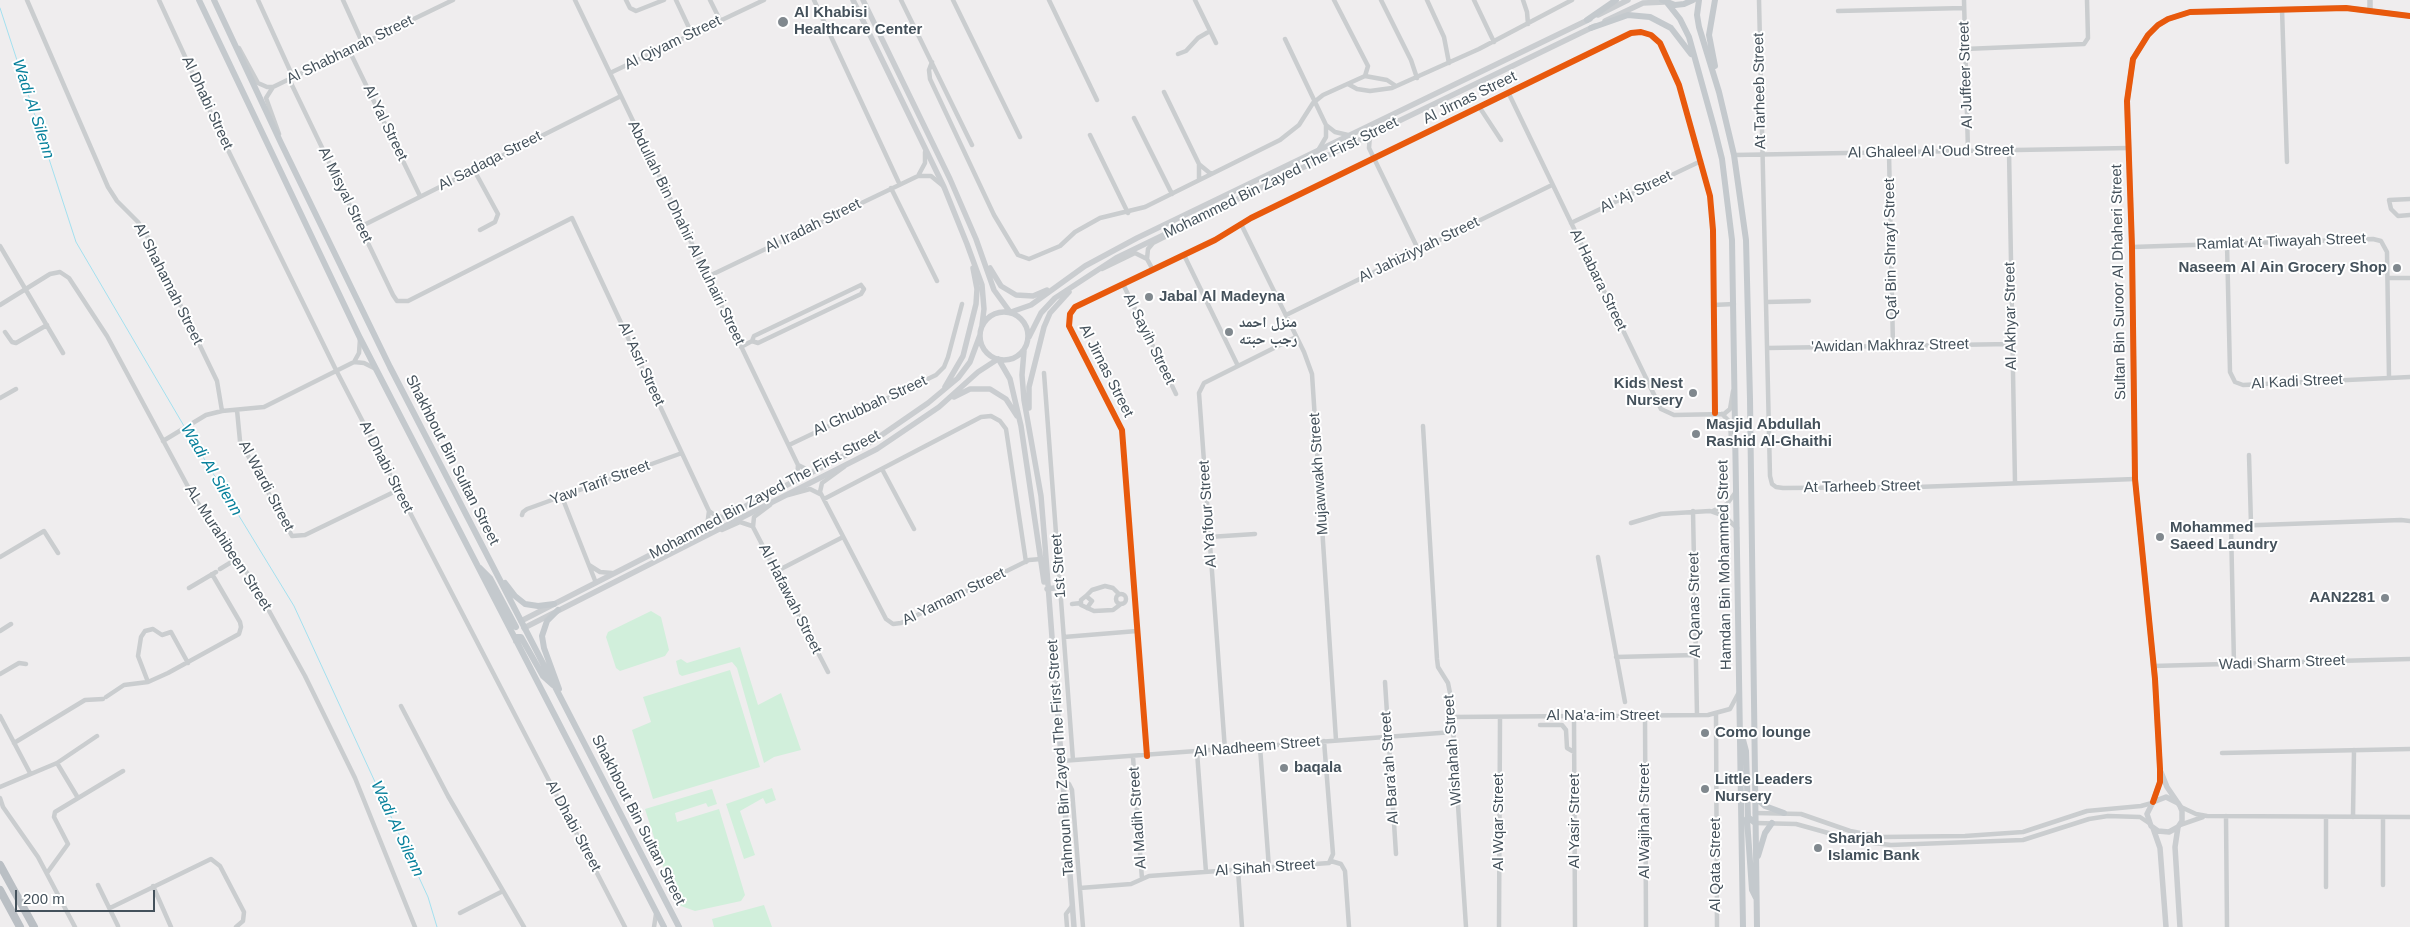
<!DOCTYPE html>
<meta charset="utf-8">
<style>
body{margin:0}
#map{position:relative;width:2410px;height:927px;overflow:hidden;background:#efedee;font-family:Helvetica,sans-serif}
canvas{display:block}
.scale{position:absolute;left:15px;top:890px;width:140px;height:22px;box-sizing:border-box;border:2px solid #44515b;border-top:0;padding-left:6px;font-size:15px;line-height:18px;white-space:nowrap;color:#44515b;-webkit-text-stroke:4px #fff;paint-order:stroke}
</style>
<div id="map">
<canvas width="2410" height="927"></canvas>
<div class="scale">200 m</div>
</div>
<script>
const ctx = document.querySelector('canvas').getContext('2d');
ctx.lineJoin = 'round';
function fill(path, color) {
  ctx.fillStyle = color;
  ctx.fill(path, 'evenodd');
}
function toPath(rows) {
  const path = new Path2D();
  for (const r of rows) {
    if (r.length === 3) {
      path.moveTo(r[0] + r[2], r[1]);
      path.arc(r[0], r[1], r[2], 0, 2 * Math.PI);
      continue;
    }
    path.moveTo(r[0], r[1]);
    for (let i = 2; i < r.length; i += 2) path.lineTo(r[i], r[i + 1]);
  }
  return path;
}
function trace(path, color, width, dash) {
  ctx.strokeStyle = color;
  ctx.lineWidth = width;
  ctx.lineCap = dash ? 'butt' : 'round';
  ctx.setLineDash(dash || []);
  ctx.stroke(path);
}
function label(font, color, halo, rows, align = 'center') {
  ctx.font = font + ' Helvetica,"Noto Naskh Arabic",sans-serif';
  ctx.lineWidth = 4;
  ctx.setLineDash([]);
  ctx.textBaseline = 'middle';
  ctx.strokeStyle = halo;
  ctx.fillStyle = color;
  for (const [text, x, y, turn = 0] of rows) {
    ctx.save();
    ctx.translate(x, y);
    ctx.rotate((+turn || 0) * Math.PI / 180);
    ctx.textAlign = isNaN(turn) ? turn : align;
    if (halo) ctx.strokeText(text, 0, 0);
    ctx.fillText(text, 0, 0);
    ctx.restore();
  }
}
fill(toPath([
 [651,611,661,617,669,650,665,656,620,671,616,668,606,637,608,632],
 [740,647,758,705,781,693,801,750,774,757,764,763,737,668,732,662,682,676,679,674,676,661,681,659,687,663],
 [730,670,760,767,653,799,632,730,651,722,643,697],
 [772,788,776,800,766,804,763,798,740,811,755,855,744,859,726,804],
 [712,789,717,804,708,807,706,803,675,813,677,822,719,809,745,895,741,901,695,911,681,906,672,894,645,809],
 [764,905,772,927,714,927,712,919]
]), '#d1efdb');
trace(toPath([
 [0,8,76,242,184,426],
 [186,429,294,606,428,897,437,927]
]), '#a3e0ef', 1);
trace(toPath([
 [27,0,108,187,117,201,138,222,147,236,217,381,222,411],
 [159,0,228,150,336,370,625,927],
 [258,0,293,77],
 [343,0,363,44],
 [575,0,798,465,797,480],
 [626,0,630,8,636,11,664,0],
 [676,0,692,34],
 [710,0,720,20],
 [814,0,899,183],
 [901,0,972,145],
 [953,0,1020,137],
 [1049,0,1097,100],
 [1195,0,1216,43],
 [1334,0,1368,66,1365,76],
 [1381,0,1411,60,1417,78],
 [1427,0,1444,37,1449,63],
 [1474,0,1494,42],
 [1523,0,1527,12,1528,24],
 [1759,0,1770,476,1772,484,1776,487,1783,488,1917,487,2135,479],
 [1964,0,1968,151],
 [2282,9,2287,162],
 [1838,11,1964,8],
 [1285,39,1326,125,1335,132,1348,135],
 [239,48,258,83,267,87,273,87],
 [1965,49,2084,44,2088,38,2087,0],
 [349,50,420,196],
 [1178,54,1186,51,1198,38,1210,31],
 [932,62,929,70,930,79,994,215,1018,255,1029,259,1060,246,1075,232,1100,218,1145,207,1280,140,1299,125,1313,103,1323,95,1365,76,1387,80,1396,86],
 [610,73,764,0],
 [289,79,393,295,397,301,408,301,572,218,709,511,707,526],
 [1348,84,1357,89,1370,91,1392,88,1479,49,1572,0],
 [1164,92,1199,164,1199,180],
 [1509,94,1661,409,1674,415,1724,414,1730,409,1733,391],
 [1480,108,1501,140],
 [1134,118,1172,194],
 [279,134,266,98,273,87,453,0],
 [1090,135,1128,213],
 [1370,135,1369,148,1418,249],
 [1319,149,1326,137,1326,126],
 [2009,151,2015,482],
 [1889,153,1893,346],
 [1734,155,2129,148],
 [1200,165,1211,174],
 [474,170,498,214,495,222,480,230],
 [918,176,925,163,925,152],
 [891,188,937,281],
 [2410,199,2389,200,2391,209,2398,216,2410,215],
 [1571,223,1701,161],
 [1241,224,1304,352,1312,374,1336,740],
 [360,227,621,96],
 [2227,244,2230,372,2235,382,2243,385,2410,377],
 [0,246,63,353],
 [2132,247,2373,239,2381,241,2387,252,2389,378],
 [1184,255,1238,366],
 [1147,259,1148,249,1153,243,1183,228],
 [1102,269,1135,253,1147,259,1153,270],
 [707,277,918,176,931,176,942,185],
 [2388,278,2410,278],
 [1123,284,1176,394],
 [861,285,864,289,861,294,758,343,752,341,754,336,861,285],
 [1766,302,1809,301],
 [0,305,50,274,60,272,69,278,107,336,193,496,252,580,305,676,355,778,415,927],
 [1713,305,1734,304],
 [1286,315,1552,185],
 [5,332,12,342,16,343,47,325],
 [741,347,752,341],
 [1768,348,2011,344],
 [354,362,359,353,360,339],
 [1044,373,1073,760],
 [0,398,16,389],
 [237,410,240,441,292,536,305,535,398,490],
 [1722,414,1730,422,1731,439,1734,445],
 [1423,426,1437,659,1438,667,1448,683,1451,698,1466,927],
 [163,441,206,415,222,411,264,407,354,362,364,363,374,368],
 [789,445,936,375,944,367,948,357,962,304],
 [2249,455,2251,524],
 [798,465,812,472],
 [844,467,822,483,820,492,886,619,893,624,901,623,1029,560,1041,559],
 [882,469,914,529],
 [788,495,810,489,820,494],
 [562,497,596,583],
 [824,499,981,417,991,416,1000,421,1006,429,1026,562],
 [770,505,754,517,753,527,828,672],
 [709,511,716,516,723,517],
 [1693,511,1697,715],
 [1713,511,1727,504,1735,493],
 [522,515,523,512,527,509,682,453],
 [1631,523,1661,514,1710,511,1724,516,1737,528],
 [722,530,740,522,752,526],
 [1209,537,1255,534],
 [0,557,44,531,58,553],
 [1598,557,1625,702],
 [589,565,600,572,612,573],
 [220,569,238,558],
 [775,572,843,537],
 [189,588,216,572],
 [1121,599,5],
 [1086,596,1092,590,1105,586,1113,588,1119,594],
 [1072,604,1081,603],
 [1087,608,1092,601,1086,596,1081,600,1081,605,1094,611,1113,610,1121,604],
 [0,631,11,624],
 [1064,637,1137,631],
 [1616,657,1696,655],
 [2234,664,2231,526,2401,520,2410,521],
 [2153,666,2410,659],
 [0,674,19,663,26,664],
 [148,682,138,656,141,637,145,631,153,629,162,635,171,632,188,663],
 [1385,682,1396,854],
 [106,697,124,685,148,682,168,673,239,634,241,627,240,622,212,574],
 [401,706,448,796,524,927],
 [1716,714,1717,927],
 [1645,715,1646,927],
 [0,716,30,773],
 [1574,716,1575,927],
 [1452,717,1708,715,1730,709,1738,694],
 [1540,725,1562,725,1566,730,1567,748,1574,752],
 [14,743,85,700,103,699],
 [1260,747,1269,868],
 [1225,750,1199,393,1204,383,1296,337],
 [1197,752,1206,872],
 [2222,753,2410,749],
 [1147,756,1122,430,1069,326,1070,314,1075,307,1215,240,1251,218,1631,33,1641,32,1651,35,1660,43,1679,85,1710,196,1713,230,1715,413],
 [1133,757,1142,879],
 [1061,761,1453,732],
 [57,763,78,798],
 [1062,782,1069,784,1072,790,1083,927],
 [0,787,57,763,97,736],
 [0,798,3,807,38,857,75,927],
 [2181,807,2196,814,2207,816,2410,817],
 [1755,813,1801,814,1850,831,1882,837,1965,836,2023,832,2087,811,2141,806,2152,803],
 [2226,816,2227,927],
 [2353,817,2354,750],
 [2326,818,2326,887],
 [1755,823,1796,824,1857,841,1891,845,2023,840,2089,819,2108,816,2140,817,2149,823],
 [2180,825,2203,817],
 [1331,861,1341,864,1345,871,1349,927],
 [1238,870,1242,927],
 [47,873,68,844,54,817,55,812,123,771],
 [98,885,118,926],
 [2383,885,2383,817],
 [153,886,171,927],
 [1080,888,1131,884,1149,876,1329,863,1333,854,1324,741],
 [110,908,211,859,220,866,244,912,243,921,236,927],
 [460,913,503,891],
 [654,927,656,914],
 [1067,927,1066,914,1072,906],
 [1499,927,1500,717]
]), '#cacdcf', 4.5);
trace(toPath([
 [853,0,944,187,967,244,982,285,984,309,982,325],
 [863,0,950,179,976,239,994,290,1010,312],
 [2370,0,2370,9],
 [1598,15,1628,0],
 [1605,21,1643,3,1665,2],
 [990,268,1001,286,1016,295,1033,296,1047,290],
 [1004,336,24],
 [1011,312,1031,305,1085,266,1137,238,1590,19],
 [1029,337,1041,313,1055,298,1116,258,1595,26],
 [1024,351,1022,375,1024,400,1041,496,1045,545,1074,927],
 [999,360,1010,379,1021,426,1044,582],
 [945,387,963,356,976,304,977,289,973,268],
 [954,397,970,389,990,389,1006,399,1017,416],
 [1029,408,1029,387,1044,327,1050,313,1069,292],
 [1047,589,1061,587],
 [521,621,873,441,928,403,958,378,970,362,980,335],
 [524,628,877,449,939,407,978,372,998,359],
 [2161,772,2167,787,2180,806,2182,811,2182,821,2178,827,2169,832,2158,831,2151,826,2147,814,2153,802,2166,797,2178,803],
 [2153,802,2160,782,2160,769,2155,679,2135,479,2132,247,2127,101,2133,59,2148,35,2158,25,2168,19,2190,12,2346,8,2410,16],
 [2178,827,2175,847,2180,927],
 [2153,828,2160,848,2166,927]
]), '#cacdd0', 5.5);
trace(toPath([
 [199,0,360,338,664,927],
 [214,0,281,143,390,367,679,927],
 [1662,0,1675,5,1684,4,1693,0],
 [1699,0,1697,15,1699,27,1719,92,1734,155,1746,240,1750,399,1757,927],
 [1715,0,1709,35,1715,66],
 [1668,4,1680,19,1689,37,1714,127,1722,159,1732,240,1743,927],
 [1587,20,1616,0],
 [1591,28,1628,15,1650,17,1671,28,1691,54],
 [480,568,490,578,516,627],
 [505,583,515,596,525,604,538,606,554,604],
 [558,610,547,621,542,636,544,648,559,689],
 [516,641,516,637,521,637,543,676,553,685],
 [1742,736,1746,751,1748,817,1755,823],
 [1755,797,1765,806,1784,813],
 [1747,819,1752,890,1756,898],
 [1758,856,1765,833,1772,823]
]), '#c4c9cd', 6);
trace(toPath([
 [0,865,34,927],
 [0,890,20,927]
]), '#babfc4', 8);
trace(toPath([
 [1147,756,1122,430,1069,326,1070,314,1075,307,1215,240,1251,218,1631,33,1641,32,1651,35,1660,43,1679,85,1710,196,1713,230,1715,413],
 [2153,802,2160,782,2160,769,2155,679,2135,479,2132,247,2127,101,2133,59,2148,35,2158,25,2168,19,2190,12,2346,8,2410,16]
]), '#e8590c', 6);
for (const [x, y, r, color] of [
 [783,22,6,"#80888e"],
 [2397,268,5,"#80888e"],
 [1149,297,5,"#80888e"],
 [1229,332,5,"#80888e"],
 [1693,393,5,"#80888e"],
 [1696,434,5,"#80888e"],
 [2160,537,5,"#80888e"],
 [2385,598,5,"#80888e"],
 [1705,733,5,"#80888e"],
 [1284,768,5,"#80888e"],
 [1705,789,5,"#80888e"],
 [1818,848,5,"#80888e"]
]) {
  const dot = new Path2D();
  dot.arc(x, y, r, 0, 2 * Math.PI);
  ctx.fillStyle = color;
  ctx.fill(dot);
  trace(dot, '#fff', 2);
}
label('bold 15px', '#44515b', '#fff', [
 ["Al Khabisi",794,13],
 ["Healthcare Center",794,30],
 ["Naseem Al Ain Grocery Shop",2387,268,"right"],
 ["Jabal Al Madeyna",1159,297],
 ["منزل احمد",1239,323],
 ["رجب حبته",1239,340],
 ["Kids Nest",1683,384,"right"],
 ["Nursery",1683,401,"right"],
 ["Masjid Abdullah",1706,425],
 ["Rashid Al-Ghaithi",1706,442],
 ["Mohammed",2170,528],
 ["Saeed Laundry",2170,545],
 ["AAN2281",2375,598,"right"],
 ["Como lounge",1715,733],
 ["baqala",1294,768],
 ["Little Leaders",1715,780],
 ["Nursery",1715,797],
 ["Sharjah",1828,839],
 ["Islamic Bank",1828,856]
], 'left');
label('15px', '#44515b', '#fff', [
 ["Al Qiyam Street",673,43,-26],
 ["Al Shabhanah Street",350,50,-26],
 ["Al Juffeer Street",1966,75,-92],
 ["At Tarheeb Street",1760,91,-91],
 ["Al Jirnas Street",1470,98,-26],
 ["Al Dhabi Street",207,103,65],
 ["Al Yal Street",385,123,64],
 ["Al Ghaleel Al 'Oud Street",1931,152,-1],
 ["Al Sadaqa Street",490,161,-27],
 ["Mohammed Bin Zayed The First Street",1281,178,-26],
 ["Al 'Aj Street",1636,192,-26],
 ["Al Misyal Street",345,195,64],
 ["Al Iradah Street",813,226,-26],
 ["Abdullah Bin Dhahir Al Muhairi Street",686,233,64],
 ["Ramlat At Tiwayah Street",2281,242,-2],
 ["Qaf Bin Shrayf Street",1891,249,-91],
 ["Al Jahiziyyah Street",1419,250,-26],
 ["Al Habara Street",1598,280,64],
 ["Sultan Bin Suroor Al Dhaheri Street",2119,282,-91],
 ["Al Shahamah Street",168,284,63],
 ["Al Akhyar Street",2011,316,-91],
 ["Al Sayih Street",1149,339,64],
 ["'Awidan Makhraz Street",1890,346,-1],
 ["Al 'Asri Street",641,364,65],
 ["Al Jirnas Street",1106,371,63],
 ["Al Kadi Street",2297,382,-3],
 ["Al Ghubbah Street",870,406,-25],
 ["Shakhbout Bin Sultan Street",452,460,63],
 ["Al Dhabi Street",386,467,63],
 ["Mujawwakh Street",1319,474,-94],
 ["Yaw Tarif Street",600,483,-20],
 ["Al Wardi Street",266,486,62],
 ["At Tarheeb Street",1862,487,-1],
 ["Mohammed Bin Zayed The First Street",765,495,-28],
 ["Al Ya'four Street",1208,514,-94],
 ["AL Murahibeen Street",228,548,57],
 ["Hamdan Bin Mohammed Street",1725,565,-91],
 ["1st Street",1059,566,-94],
 ["Al Yamam Street",954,597,-26],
 ["Al Hafawah Street",790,599,63],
 ["Al Qanas Street",1695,605,-91],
 ["Wadi Sharm Street",2282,663,-2],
 ["Al Na'a-im Street",1603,716],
 ["Al Nadheem Street",1257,747,-5],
 ["Wishahah Street",1453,750,-94],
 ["Tahnoun Bin Zayed The First Street",1061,758,-94],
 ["Al Bara'ah Street",1390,768,-94],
 ["Al Madih Street",1138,818,-94],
 ["Shakhbout Bin Sultan Street",638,820,63],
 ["Al Yasir Street",1575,821,-90],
 ["Al Wajihah Street",1645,821,-90],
 ["Al Wqar Street",1499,822,-90],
 ["Al Dhabi Street",573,826,62],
 ["Al Qata Street",1716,865,-90],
 ["Al Sihah Street",1265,868,-4]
]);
label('italic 16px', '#08819c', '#fff', [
 ["Wadi Al Silenn",33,109,72],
 ["Wadi Al Silenn",211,470,59],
 ["Wadi Al Silenn",397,829,65]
]);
</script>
